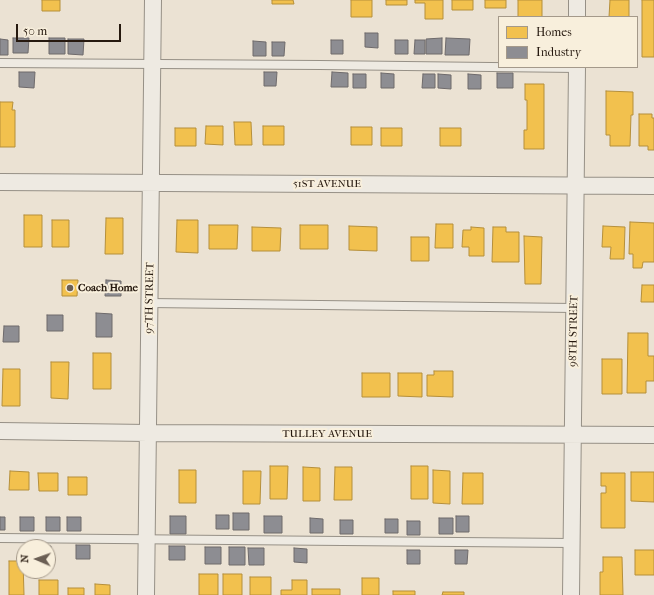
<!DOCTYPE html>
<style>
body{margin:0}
#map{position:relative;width:654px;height:595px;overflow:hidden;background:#ebe2d3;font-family:"IM FELL French Canon",serif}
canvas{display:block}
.legend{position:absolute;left:498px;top:16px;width:140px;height:52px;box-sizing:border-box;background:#f8efdc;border:1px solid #a4998a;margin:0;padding:5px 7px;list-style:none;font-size:12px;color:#26190f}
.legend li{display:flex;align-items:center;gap:8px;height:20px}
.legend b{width:20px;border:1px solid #a4998a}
.north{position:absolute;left:16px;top:539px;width:40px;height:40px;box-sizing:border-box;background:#f8efdc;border:1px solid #a4998a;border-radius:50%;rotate:272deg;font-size:11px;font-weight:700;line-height:16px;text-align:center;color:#26190f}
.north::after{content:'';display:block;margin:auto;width:14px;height:18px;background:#6b5f54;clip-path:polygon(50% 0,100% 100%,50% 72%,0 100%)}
.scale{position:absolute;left:16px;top:24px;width:105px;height:18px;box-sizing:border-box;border:2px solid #26190f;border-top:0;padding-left:5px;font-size:12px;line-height:14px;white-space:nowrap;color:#26190f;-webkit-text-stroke:3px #f8efdc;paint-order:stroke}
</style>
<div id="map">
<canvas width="654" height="595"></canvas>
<ul class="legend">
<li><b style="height:11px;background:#f2c14e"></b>Homes</li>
<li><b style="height:11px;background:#8d8d92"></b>Industry</li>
</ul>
<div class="north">N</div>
<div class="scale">50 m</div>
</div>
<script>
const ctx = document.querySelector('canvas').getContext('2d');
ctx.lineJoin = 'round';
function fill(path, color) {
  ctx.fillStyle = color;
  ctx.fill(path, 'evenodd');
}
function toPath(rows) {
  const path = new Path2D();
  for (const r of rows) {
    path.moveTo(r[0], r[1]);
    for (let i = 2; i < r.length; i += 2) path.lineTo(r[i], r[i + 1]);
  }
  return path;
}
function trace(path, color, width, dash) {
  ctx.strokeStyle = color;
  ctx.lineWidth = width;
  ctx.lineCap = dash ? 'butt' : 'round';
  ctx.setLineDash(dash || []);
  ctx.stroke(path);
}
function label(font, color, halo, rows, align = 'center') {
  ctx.font = font + ' "IM FELL French Canon",serif';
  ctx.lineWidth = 4;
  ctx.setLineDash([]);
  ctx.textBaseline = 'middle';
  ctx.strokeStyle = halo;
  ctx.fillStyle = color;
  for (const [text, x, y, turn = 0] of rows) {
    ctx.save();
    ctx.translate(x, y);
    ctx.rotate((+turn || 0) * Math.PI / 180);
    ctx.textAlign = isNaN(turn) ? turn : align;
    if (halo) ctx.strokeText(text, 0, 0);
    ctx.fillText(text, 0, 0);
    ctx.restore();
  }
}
const homes = toPath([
 [42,0,60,0,60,11,42,11,42,0],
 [272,0,293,0,294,4,272,4,272,0],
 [351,0,372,0,372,17,351,17,351,0],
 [386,0,407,0,407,5,386,5,386,0],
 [415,0,443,0,443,19,425,19,425,3,415,3,415,0],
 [452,0,473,0,473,10,452,10,452,0],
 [485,0,506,0,506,8,485,8,485,0],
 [518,0,542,0,542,17,518,17,518,0],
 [610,0,629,0,629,17,609,17,610,0],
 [642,0,654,0,654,57,642,57,642,0],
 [525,84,544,84,544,149,524,149,524,130,527,130,527,100,525,100,525,84],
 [606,91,633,92,633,115,631,115,630,146,610,146,610,135,606,135,606,91],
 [0,102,13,102,12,110,15,110,15,147,0,147,0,102],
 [639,114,652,114,652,118,654,118,654,150,648,150,648,146,639,146,639,114],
 [234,122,251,122,252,145,235,145,234,122],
 [206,126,223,126,223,145,205,144,206,126],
 [263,126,284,126,284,145,263,145,263,126],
 [351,127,372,127,372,145,351,145,351,127],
 [175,128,196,128,196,146,175,146,175,128],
 [381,128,402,128,402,146,381,146,381,128],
 [440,128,461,128,461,146,440,146,440,128],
 [24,215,42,215,42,247,24,247,24,215],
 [106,218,123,218,123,254,105,254,106,218],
 [52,220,69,220,69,247,52,247,52,220],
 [177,220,198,220,198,253,176,252,177,220],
 [630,222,654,223,654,262,643,262,642,268,633,268,633,254,629,254,630,222],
 [436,224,453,224,453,248,435,248,436,224],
 [209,225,238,225,237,249,209,249,209,225],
 [300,225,328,225,328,249,300,249,300,225],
 [349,226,377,227,377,251,349,250,349,226],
 [603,226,625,227,624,259,610,259,611,247,602,247,603,226],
 [252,227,281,228,280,251,252,251,252,227],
 [471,227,484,228,484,256,469,256,469,247,462,247,463,230,471,230,471,227],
 [493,227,506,227,506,232,519,232,519,262,492,262,493,227],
 [524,236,542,237,541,284,525,284,524,236],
 [411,237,429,237,429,261,411,261,411,237],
 [62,280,78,280,77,296,62,296,62,280],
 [642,285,654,285,654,302,641,302,642,285],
 [628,333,648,333,648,356,654,356,654,381,646,381,646,393,627,393,628,333],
 [93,353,111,353,111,389,93,389,93,353],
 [602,359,622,359,622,394,602,394,602,359],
 [51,362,69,362,68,399,51,398,51,362],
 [3,369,20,369,20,406,2,406,3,369],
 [434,371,453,371,453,397,427,396,427,375,434,375,434,371],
 [362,373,390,373,390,397,362,397,362,373],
 [398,373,422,373,422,397,398,396,398,373],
 [270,466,288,466,287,499,270,499,270,466],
 [411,466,428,466,428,499,411,499,411,466],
 [303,467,320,468,320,501,303,501,303,467],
 [335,467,352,467,352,500,334,500,335,467],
 [179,470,196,470,196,503,179,503,179,470],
 [433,470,450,471,450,504,433,503,433,470],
 [10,471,29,472,29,490,9,490,10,471],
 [243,471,261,471,260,504,243,504,243,471],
 [631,472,654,472,654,502,631,501,631,472],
 [38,473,58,473,58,491,39,491,38,473],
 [463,473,483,473,483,504,462,504,463,473],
 [601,473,625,473,625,528,601,528,601,493,606,493,606,486,601,486,601,473],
 [68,477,87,477,87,495,68,495,68,477],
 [635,550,654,550,654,575,635,575,635,550],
 [603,557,622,557,623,595,600,595,600,572,603,572,603,557],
 [9,561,23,561,24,595,9,595,9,561],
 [199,574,218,574,218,595,199,595,199,574],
 [223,574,242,574,242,595,223,595,223,574],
 [250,577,271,577,271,595,250,595,250,577],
 [362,578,379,578,379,595,362,595,362,578],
 [39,580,58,580,58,595,39,595,39,580],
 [292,580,307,580,307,595,281,595,281,590,292,590,292,580],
 [95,584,110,585,110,595,95,595,95,584],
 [68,588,84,588,84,595,68,595,68,588],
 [312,589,340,589,340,595,312,595,312,589],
 [393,591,415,591,415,595,393,595,393,591],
 [443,592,464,592,464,595,442,595,443,592]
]);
fill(homes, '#f2c14e');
trace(homes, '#b58f3b', 1);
const industry = toPath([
 [365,33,378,33,378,48,365,47,365,33],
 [13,38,29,38,28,53,13,53,13,38],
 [49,38,65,38,65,54,49,54,49,38],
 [442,38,442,54,426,54,426,39,442,38],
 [446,38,470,39,469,55,445,55,446,38],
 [0,39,8,40,8,55,0,55,0,39],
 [68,39,84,39,83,55,68,54,68,39],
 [331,40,343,40,343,54,331,54,331,40],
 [395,40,408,40,408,54,395,54,395,40],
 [415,40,425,40,425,54,414,54,415,40],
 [253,41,266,42,266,56,253,56,253,41],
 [272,42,285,42,284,56,272,56,272,42],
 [19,72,35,72,34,88,19,87,19,72],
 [264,72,277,72,276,86,264,86,264,72],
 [332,72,348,73,348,87,331,87,332,72],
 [381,73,394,74,394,88,381,88,381,73],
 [497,73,513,73,513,88,497,88,497,73],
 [353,74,366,74,366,88,353,88,353,74],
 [423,74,435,74,435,88,422,88,423,74],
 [438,74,451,75,451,89,438,88,438,74],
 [468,74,481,75,481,89,468,89,468,74],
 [106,280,121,281,121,296,105,296,106,280],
 [96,313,112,314,112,337,96,337,96,313],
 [47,315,63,315,63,331,47,331,47,315],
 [4,326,19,326,19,342,3,342,4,326],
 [233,513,249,513,249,530,233,530,233,513],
 [216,515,229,515,229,529,216,529,216,515],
 [170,516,186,516,186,534,170,534,170,516],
 [264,516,282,516,282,533,264,533,264,516],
 [456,516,469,516,469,532,456,532,456,516],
 [0,517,5,517,5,530,0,530,0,517],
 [20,517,34,517,34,531,20,531,20,517],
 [46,517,60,517,60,531,46,531,46,517],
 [67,517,81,517,81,531,67,531,67,517],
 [310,518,323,519,323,533,310,533,310,518],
 [439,518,453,518,453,534,439,534,439,518],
 [385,519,398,519,398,533,385,533,385,519],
 [340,520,353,520,353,534,340,534,340,520],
 [407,521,420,521,420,535,407,535,407,521],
 [76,545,90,545,90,559,76,559,76,545],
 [37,546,51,546,51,560,48,560,48,547,37,547,37,546],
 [169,546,185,546,185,560,169,560,169,546],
 [205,547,221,547,221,564,205,564,205,547],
 [229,547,245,547,245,565,229,565,229,547],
 [248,548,264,548,264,565,249,565,248,548],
 [294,548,307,549,307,563,294,562,294,548],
 [407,550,420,550,420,564,407,564,407,550],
 [455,550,468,550,467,564,455,564,455,550]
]);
fill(industry, '#8d8d92');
trace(industry, '#6e6a6b', 1);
const lane = toPath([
 [0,63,320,65,577,68],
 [150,303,574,308],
 [0,538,572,543]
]);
const street = toPath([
 [577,17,577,0],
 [0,182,654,186],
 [0,431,148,433,654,435],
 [146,595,153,0],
 [571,595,577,67]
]);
trace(lane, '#969086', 10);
trace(street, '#969086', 18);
trace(lane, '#eeeae2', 8);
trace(street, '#eeeae2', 16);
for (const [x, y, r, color] of [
 [70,288,4,"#6b5f54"]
]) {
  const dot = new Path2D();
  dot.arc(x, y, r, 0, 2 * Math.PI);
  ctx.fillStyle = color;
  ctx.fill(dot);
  trace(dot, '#f8efdc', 1.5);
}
label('11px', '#26190f', '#f8efdc', [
 ["51ST AVENUE",327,184],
 ["97TH STREET",150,298,-89],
 ["98TH STREET",574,331,-89],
 ["TULLEY AVENUE",327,434]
]);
label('bold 11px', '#26190f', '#f8efdc', [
 ["Coach Home",78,288]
], 'left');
</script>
